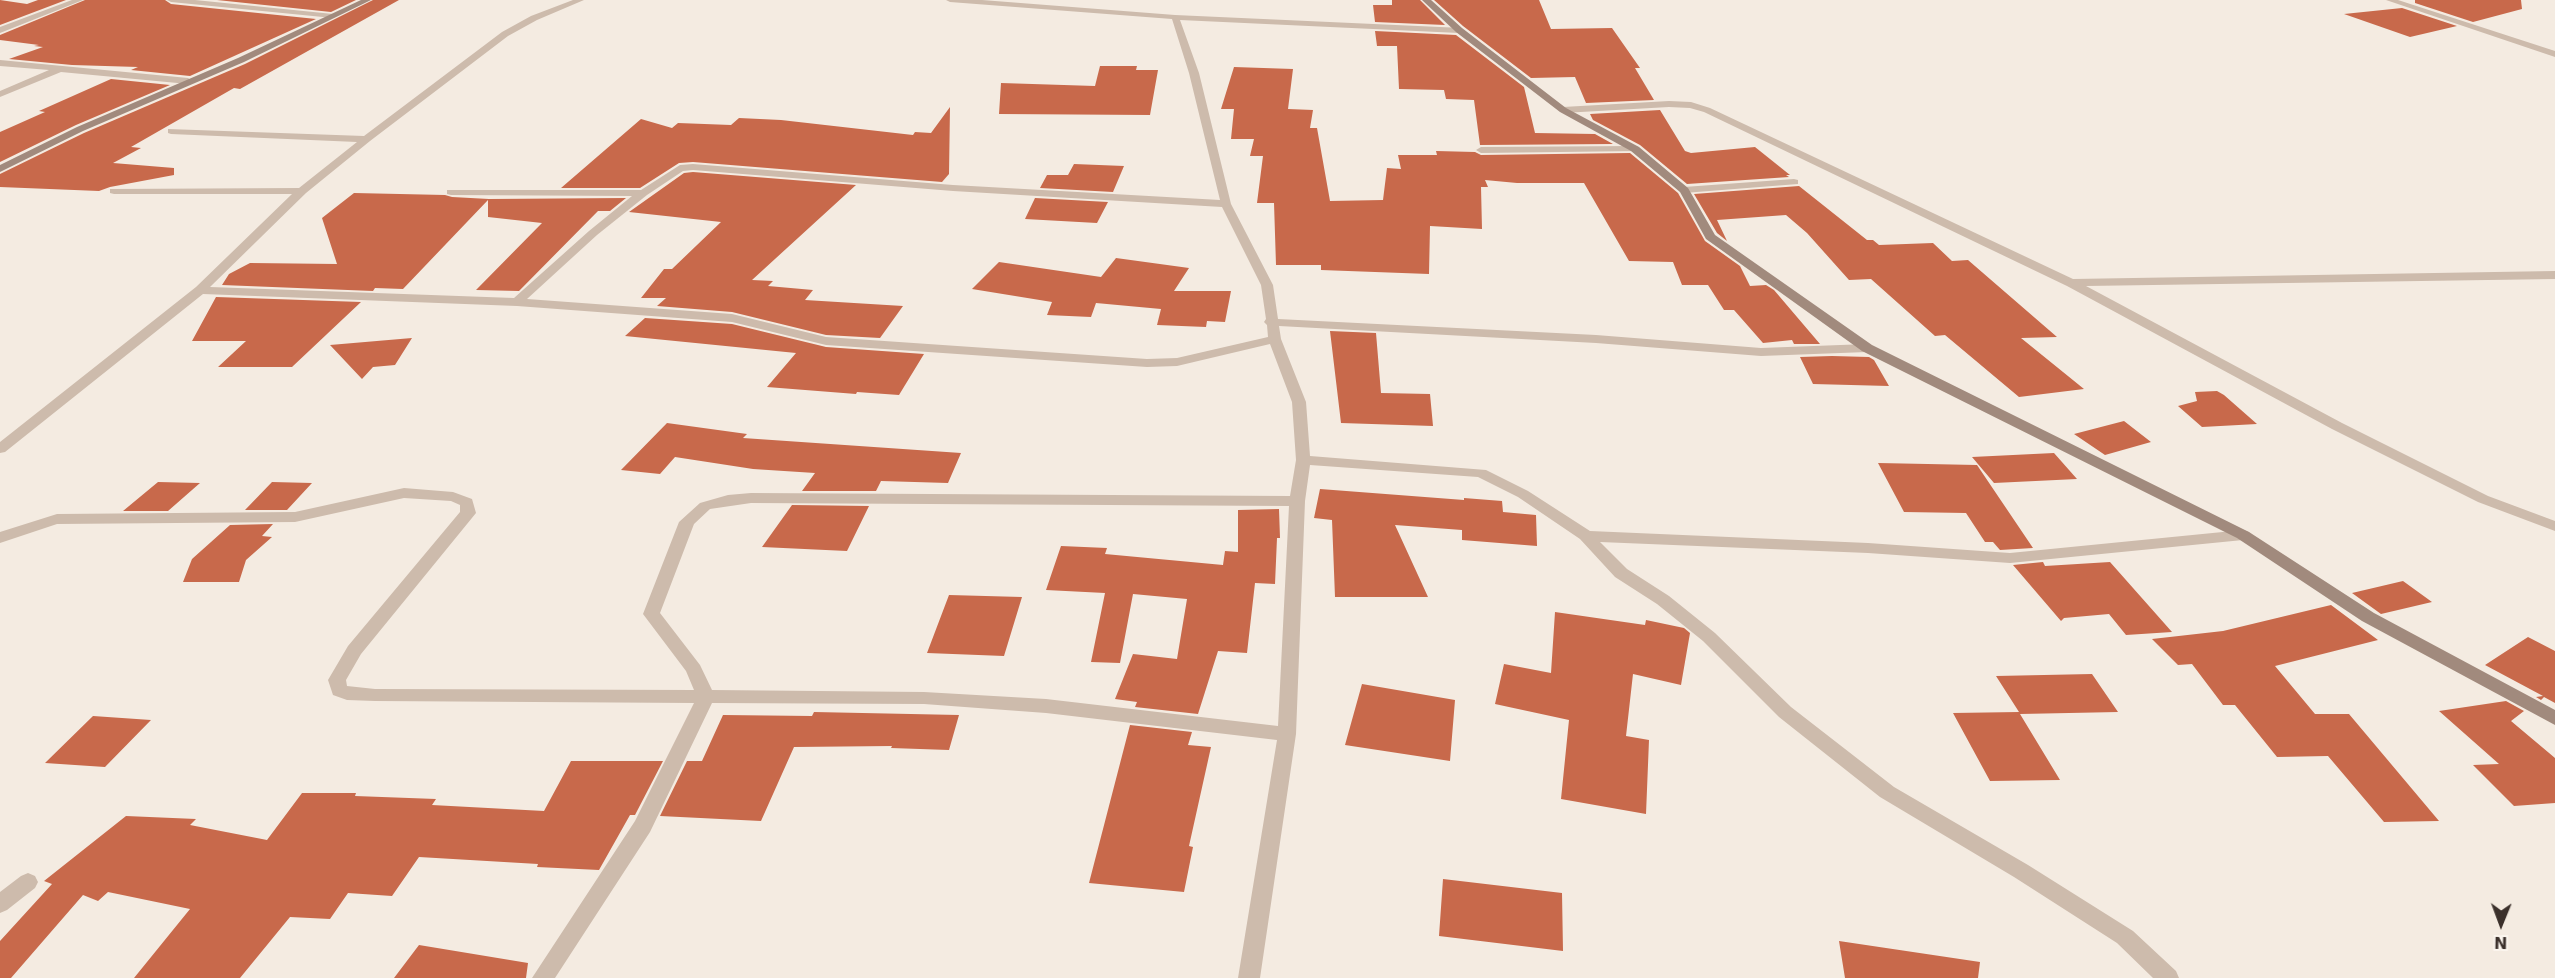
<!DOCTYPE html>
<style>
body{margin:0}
#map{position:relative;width:2555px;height:978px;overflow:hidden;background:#f4ebe1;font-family:"DejaVu Sans",sans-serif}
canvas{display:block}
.north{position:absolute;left:2471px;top:894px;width:60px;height:60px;-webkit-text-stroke:4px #fbf5ee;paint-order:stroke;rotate:181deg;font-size:16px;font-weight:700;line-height:24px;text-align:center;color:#3b302b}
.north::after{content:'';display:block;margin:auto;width:21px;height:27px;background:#3b302b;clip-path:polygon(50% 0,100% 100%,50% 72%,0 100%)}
</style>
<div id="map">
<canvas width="2555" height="978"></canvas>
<div class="north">N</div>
</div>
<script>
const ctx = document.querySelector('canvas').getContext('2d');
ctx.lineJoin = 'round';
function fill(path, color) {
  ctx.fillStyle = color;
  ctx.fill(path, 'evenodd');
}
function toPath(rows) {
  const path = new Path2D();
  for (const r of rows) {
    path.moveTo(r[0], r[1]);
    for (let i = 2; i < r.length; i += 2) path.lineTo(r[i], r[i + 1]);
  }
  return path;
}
fill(toPath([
 [0,0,27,4,38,0,66,0,0,25],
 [85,0,165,0,171,4,316,19,190,76,131,70,138,67,72,65,9,59,43,47,34,46,39,45,0,40,0,35],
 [217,0,356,0,331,12],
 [373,0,399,0,240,89,234,88,131,147,141,148,113,163,174,168,174,175,110,187,99,191,0,187,0,174,84,133,245,64],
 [1392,0,1420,0,1445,25,1375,22,1373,5,1392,5],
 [1434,0,1539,0,1551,29,1612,28,1640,68,1635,68,1654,100,1586,103,1575,77,1531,78,1463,26],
 [2415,0,2521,0,2522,9,2473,22,2415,3],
 [2402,8,2457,26,2410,37,2344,14],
 [1375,31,1456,35,1524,87,1535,133,1595,134,1613,144,1480,145,1474,100,1446,99,1444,90,1399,89,1397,46,1377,46],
 [1100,66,1137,66,1136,70,1158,70,1150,115,999,114,1001,83,1095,86],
 [1234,67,1293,69,1288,109,1313,110,1310,128,1317,128,1330,201,1383,200,1387,168,1401,169,1398,155,1437,155,1436,151,1475,152,1481,155,1630,153,1678,193,1705,241,1740,266,1750,286,1766,285,1774,290,1820,344,1794,344,1792,340,1763,343,1734,310,1724,310,1708,285,1682,285,1673,262,1629,261,1584,183,1517,183,1485,180,1488,187,1481,187,1482,229,1430,226,1429,274,1321,270,1321,265,1276,265,1274,203,1257,203,1263,156,1250,156,1254,139,1231,139,1234,109,1221,109],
 [111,79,170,85,76,125,0,162,0,132,45,112,39,111],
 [950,107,949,174,942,182,693,162,679,163,640,188,561,188,641,119,672,128,678,123,731,125,739,118,781,120,913,135,915,132,931,133],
 [1660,110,1685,151,1691,153,1755,147,1790,175,1786,175,1789,177,1687,184,1640,145,1593,120,1590,114],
 [1074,164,1124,166,1113,192,1040,188,1047,175,1068,175],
 [693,172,856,185,752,280,773,281,768,286,813,290,805,300,903,306,880,338,826,335,732,312,657,306,666,298,641,298,664,269,672,269,721,222,629,212,684,173],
 [1799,186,1867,240,1873,240,1879,245,1933,243,1952,261,1968,260,2057,337,2021,338,2084,389,2019,397,1945,335,1935,336,1871,279,1849,280,1807,233,1786,215,1717,220,1727,241,1717,233,1694,194],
 [354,193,445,195,452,197,489,199,626,198,610,211,598,211,519,291,476,290,542,223,488,217,488,200,403,289,375,288,373,291,222,285,229,274,250,263,337,264,322,218],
 [1035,198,1108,202,1097,223,1025,219],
 [1116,258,1189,268,1174,291,1231,291,1225,322,1207,321,1206,327,1157,325,1161,309,1096,303,1091,317,1047,315,1052,302,972,289,999,262,1101,277],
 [216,297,361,302,292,367,218,367,246,341,192,341],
 [645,318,732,324,826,347,924,354,899,395,857,392,856,394,767,387,796,353,625,336],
 [1330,331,1376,333,1381,393,1430,394,1433,426,1341,423],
 [412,338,395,365,373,367,362,379,330,345],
 [1832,356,1869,357,1874,360,1889,386,1813,384,1800,357],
 [2217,391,2224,395,2257,424,2202,427,2178,406,2197,401,2195,392],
 [2124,421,2151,442,2105,455,2074,434],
 [667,423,747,434,743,438,961,453,948,483,881,481,876,491,802,491,815,473,753,469,675,457,660,474,621,470],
 [2054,453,2077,479,1994,483,1972,457],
 [1878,463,1977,465,2033,548,2000,550,1993,542,1985,542,1966,513,1904,512],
 [158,482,200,483,168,511,123,511],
 [272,482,312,483,287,510,245,510],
 [1320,489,1464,500,1464,498,1502,501,1503,512,1536,515,1537,546,1462,540,1462,530,1395,525,1428,597,1335,597,1332,520,1314,518],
 [792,505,869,506,847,551,762,547],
 [1279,509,1280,538,1277,538,1275,584,1255,583,1247,653,1218,651,1198,714,1135,707,1137,702,1115,699,1133,654,1177,659,1187,599,1133,594,1120,663,1091,662,1105,593,1046,590,1061,546,1107,548,1105,554,1223,565,1225,551,1238,552,1238,510],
 [273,524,262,536,272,537,246,560,239,582,183,582,192,559,230,525],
 [2043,562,2045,566,2110,562,2172,632,2126,635,2109,614,2064,618,2061,621,2013,565],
 [2403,581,2432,602,2381,614,2352,593],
 [949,595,1022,597,1004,656,927,653],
 [2331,605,2378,640,2275,666,2315,714,2349,714,2439,821,2384,822,2328,756,2277,757,2235,705,2223,705,2192,664,2178,665,2152,639,2223,631],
 [1555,612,1645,625,1646,620,1684,628,1690,633,1681,685,1633,674,1626,736,1649,740,1646,814,1561,799,1569,720,1495,704,1504,664,1551,673],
 [2528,637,2555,651,2555,703,2544,697,2541,700,2536,697,2543,696,2485,665],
 [2092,674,2118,712,2020,714,2060,780,1990,781,1953,713,2019,712,1996,676],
 [1362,684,1455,700,1450,761,1345,745],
 [2506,701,2524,711,2511,721,2555,758,2555,803,2514,806,2473,765,2499,764,2439,711],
 [814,712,959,715,949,750,891,748,892,746,794,747,761,821,660,816,687,761,702,761,723,715,812,716],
 [93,716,151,720,105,767,45,763],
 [1130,725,1192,732,1188,745,1211,747,1189,846,1193,847,1184,892,1089,883],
 [571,761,663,761,635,815,630,815,599,870,537,867,538,864,419,857,392,896,348,893,330,919,290,917,240,978,134,978,190,909,108,892,98,901,83,895,11,978,0,978,0,941,52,884,44,881,126,816,196,819,190,825,267,840,302,793,356,793,355,796,436,799,432,805,544,811],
 [1443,879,1562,893,1563,951,1439,936],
 [1839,941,1980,962,1978,978,1845,978],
 [419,945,528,963,526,978,394,978]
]), '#c8694b');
fill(toPath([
 [72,0,83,0,0,33,0,27,72,0],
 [167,0,195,0,333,14,337,16,333,18,171,2,167,0],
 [573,0,584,0,537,20,508,36,370,141,306,193,210,287,514,298,589,231,632,196,451,195,447,194,447,190,641,190,680,165,693,164,953,185,1220,200,1189,73,1172,19,950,2,946,0,982,0,1175,15,1462,28,1462,32,1459,33,1180,20,1199,73,1231,204,1273,285,1278,319,1596,335,1761,348,1867,344,1873,348,1867,352,1761,356,1596,343,1279,326,1281,339,1306,402,1310,456,1486,470,1528,491,1590,531,1868,543,2010,553,2243,530,2249,532,2251,535,2243,540,2010,563,1868,553,1600,542,1627,569,1669,596,1715,633,1791,707,1894,787,2028,865,2133,931,2176,971,2179,978,2153,978,2117,943,2014,877,1880,797,1779,717,1703,641,1657,604,1615,577,1580,539,1518,497,1478,477,1310,465,1305,501,1296,734,1260,978,1238,978,1277,740,1046,713,924,704,712,703,650,832,555,978,532,978,635,821,694,703,375,701,347,700,333,695,328,680,348,646,460,512,460,505,451,501,404,498,295,522,57,524,0,543,0,532,57,514,295,512,404,488,453,492,472,499,476,513,361,654,346,680,347,686,375,689,694,690,686,671,643,614,679,522,700,503,728,495,751,493,1290,496,1296,460,1292,402,1270,344,1177,366,1147,367,826,345,732,322,517,306,203,294,5,452,0,453,0,442,196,287,292,194,114,194,110,193,110,189,299,188,357,142,171,134,168,133,168,129,364,136,502,32,531,16,573,0],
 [693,170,953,191,1222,207,1261,285,1266,319,1264,322,1267,325,1268,337,1177,358,1147,359,826,337,732,314,527,299,597,235,647,195,683,171,693,170],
 [751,503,1289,506,1278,726,1046,699,924,692,712,690,700,665,660,613,694,524,710,509,751,503],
 [2386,0,2398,0,2555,51,2555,57,2386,0],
 [0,60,188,78,193,81,188,84,61,72,0,97,0,91,49,70,0,66,0,60],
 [1669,101,1691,102,1710,108,2073,279,2555,271,2555,279,2086,286,2342,423,2488,496,2555,521,2555,531,2478,502,2332,429,2067,286,1704,112,1690,108,1669,107,1563,113,1558,110,1563,107,1669,101],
 [1635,146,1639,147,1639,151,1481,153,1476,150,1481,147,1635,146],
 [1794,179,1798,180,1798,184,1684,193,1679,190,1684,187,1794,179],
 [28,873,35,876,38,882,35,888,7,910,0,913,0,892,21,876,28,873]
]), '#cdbbac');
fill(toPath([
 [361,0,371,0,244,62,83,131,0,172,0,165,77,127,238,58,361,0],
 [1422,0,1431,0,1462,28,1566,108,1639,147,1688,188,1715,235,1872,345,2249,532,2374,613,2555,710,2555,725,2362,621,2237,538,1862,351,1706,239,1680,192,1631,151,1560,112,1456,32,1422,0]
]), '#a18a7d');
</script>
